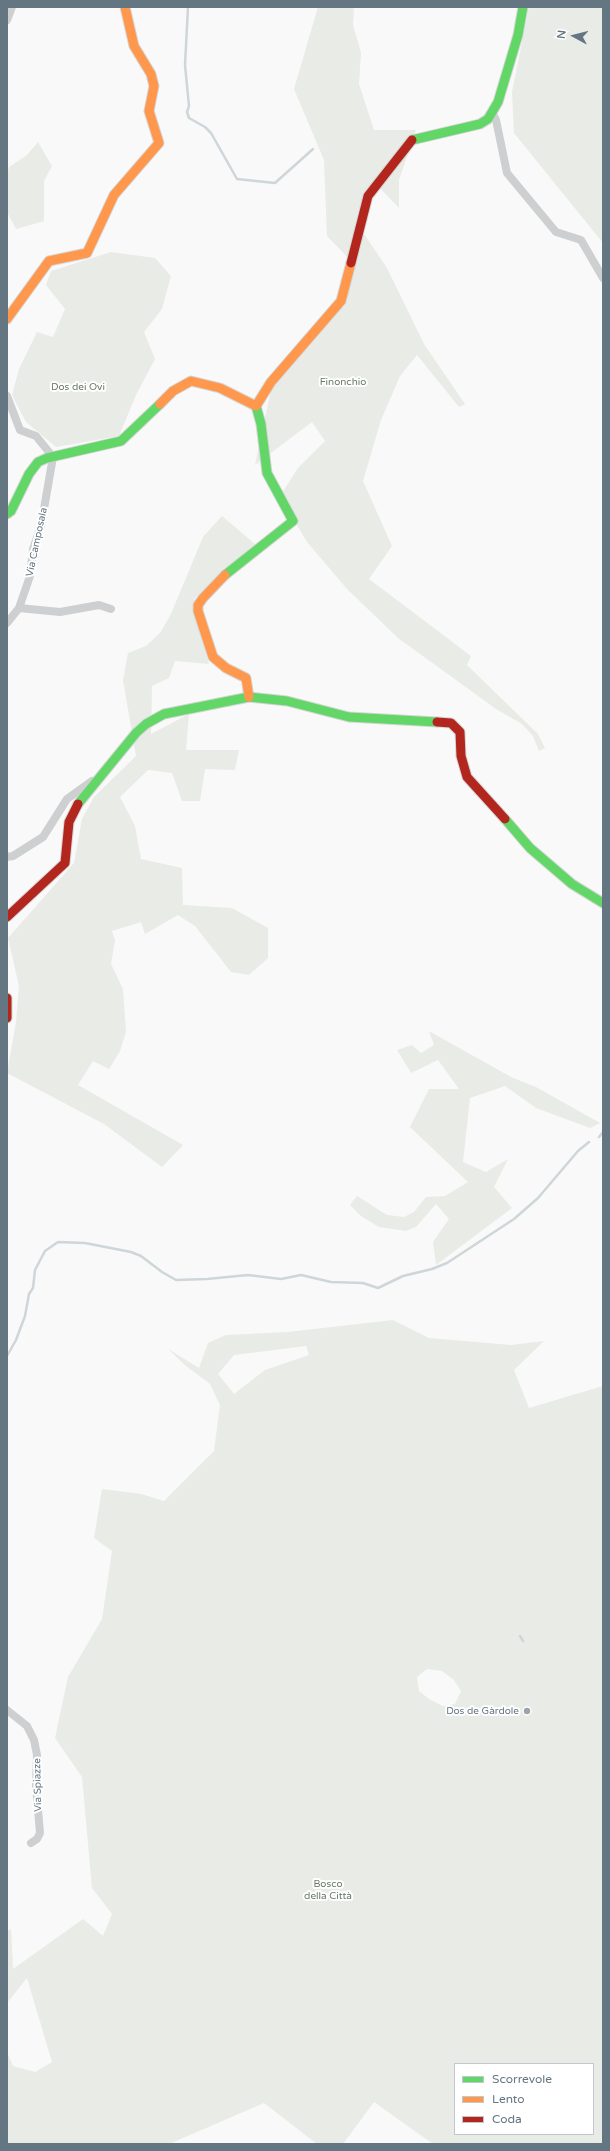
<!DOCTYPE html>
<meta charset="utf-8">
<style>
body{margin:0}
#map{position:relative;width:610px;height:2151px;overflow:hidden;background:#f9f9f9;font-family:"Varela Round",sans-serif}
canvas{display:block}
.frame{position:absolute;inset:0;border:8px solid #657683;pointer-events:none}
.legend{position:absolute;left:454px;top:2063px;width:140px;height:72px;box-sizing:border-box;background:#fff;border:1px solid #c1c8cd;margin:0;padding:5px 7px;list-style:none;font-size:12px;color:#657683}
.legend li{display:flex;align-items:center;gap:8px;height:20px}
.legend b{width:20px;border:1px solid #c1c8cd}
.north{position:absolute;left:554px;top:16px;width:40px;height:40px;-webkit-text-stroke:3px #fff;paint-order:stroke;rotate:277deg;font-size:11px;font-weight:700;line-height:16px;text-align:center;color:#657683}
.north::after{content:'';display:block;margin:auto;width:14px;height:18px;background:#657683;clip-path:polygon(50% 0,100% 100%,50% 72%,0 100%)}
</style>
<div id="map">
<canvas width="610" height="2151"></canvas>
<div class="frame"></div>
<ul class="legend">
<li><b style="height:5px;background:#63d668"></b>Scorrevole</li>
<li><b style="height:5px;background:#ff974d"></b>Lento</li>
<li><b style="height:5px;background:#b3261e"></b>Coda</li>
</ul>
<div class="north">N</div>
</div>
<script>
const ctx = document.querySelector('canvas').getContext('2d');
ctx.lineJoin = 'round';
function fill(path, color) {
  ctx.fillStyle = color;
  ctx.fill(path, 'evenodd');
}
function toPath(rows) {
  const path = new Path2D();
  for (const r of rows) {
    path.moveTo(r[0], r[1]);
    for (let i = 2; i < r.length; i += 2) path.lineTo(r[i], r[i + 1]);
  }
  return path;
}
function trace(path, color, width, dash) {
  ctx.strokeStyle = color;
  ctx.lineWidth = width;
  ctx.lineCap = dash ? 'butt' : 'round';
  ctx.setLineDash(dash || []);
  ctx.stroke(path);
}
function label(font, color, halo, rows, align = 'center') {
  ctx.font = font + ' "Varela Round",sans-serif';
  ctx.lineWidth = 4;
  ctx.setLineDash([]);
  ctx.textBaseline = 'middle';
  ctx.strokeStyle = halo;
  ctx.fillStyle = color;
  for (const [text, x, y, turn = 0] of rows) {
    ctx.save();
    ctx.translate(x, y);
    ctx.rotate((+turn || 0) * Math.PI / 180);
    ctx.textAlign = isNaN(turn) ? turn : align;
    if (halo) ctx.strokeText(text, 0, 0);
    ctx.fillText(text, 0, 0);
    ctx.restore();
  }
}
fill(toPath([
 [318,7,354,7,353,25,361,53,359,84,374,130,416,130,399,180,399,208,373,181,360,228,387,268,424,344,465,404,459,407,417,355,400,376,381,420,363,481,392,546,369,579,471,656,467,665,538,734,545,748,539,751,533,736,522,724,496,709,398,638,347,589,307,542,280,496,298,468,325,441,312,422,255,465,271,390,346,300,353,263,327,236,324,160,294,89],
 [529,7,603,7,603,243,514,133,512,92],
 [38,142,52,166,44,181,44,221,16,229,7,212,7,175,9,167,27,155],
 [111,252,155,258,171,276,162,309,144,332,155,359,136,395,119,436,56,447,26,422,12,395,19,369,37,332,53,337,65,309,46,285,51,271],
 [222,516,255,544,194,599,209,664,175,661,169,678,152,686,151,734,189,714,186,750,239,750,235,770,205,769,200,801,182,801,172,773,148,770,120,797,135,826,141,859,182,868,183,905,232,908,268,928,268,958,249,975,231,972,195,926,178,915,145,934,141,922,112,931,115,940,111,964,123,989,126,1032,120,1051,109,1069,93,1061,78,1085,183,1145,162,1167,104,1124,7,1073,16,1022,19,986,8,938,74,863,82,819,94,797,136,756,123,680,128,653,146,646,160,633,171,614,203,537],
 [429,1031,511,1077,536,1087,600,1123,590,1128,536,1108,505,1086,470,1098,463,1162,486,1172,508,1159,494,1187,512,1208,436,1265,433,1242,449,1219,436,1204,416,1227,406,1231,379,1227,361,1216,350,1205,357,1196,387,1215,404,1217,414,1212,426,1197,445,1196,468,1182,410,1127,429,1089,459,1089,438,1060,411,1073,397,1050,412,1045,421,1053,434,1045],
 [393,1320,429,1338,511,1345,544,1341,514,1370,529,1408,603,1386,603,2144,433,2144,374,2102,343,2144,317,2144,264,2103,169,2144,7,2144,7,2052,13,2066,35,2072,52,2062,27,1978,7,2003,7,1931,11,1929,13,1969,83,1919,103,1936,112,1914,92,1888,82,1777,55,1738,68,1677,102,1619,112,1551,94,1538,102,1489,141,1494,164,1501,214,1451,220,1405,210,1384,186,1366,168,1349,199,1368,208,1343,226,1335,288,1332],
 [306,1346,309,1355,265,1370,234,1394,218,1374,234,1355],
 [427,1669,442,1671,454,1680,461,1691,455,1704,443,1706,429,1699,419,1691,417,1677],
 [455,2064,593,2064,593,2134,455,2134]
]), '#e8ebe6');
trace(toPath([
 [188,7,185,65,189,106,187,112,189,118,205,127,211,133,237,179,275,183,313,149],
 [599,1137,603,1132],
 [7,1356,16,1340,25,1316,29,1294,33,1288,35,1270,45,1251,58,1242,85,1243,131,1252,141,1256,162,1272,176,1280,207,1279,248,1275,281,1279,301,1275,331,1282,363,1283,378,1288,403,1276,432,1269,447,1263,514,1219,538,1198,578,1151,589,1142],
 [520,1636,523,1641]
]), '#ced6d9', 2.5);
const fast = toPath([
 [412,140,480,124,488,119,498,102,518,35,523,7],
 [7,514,11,511,29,474,38,462,47,458,121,441,160,404],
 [225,575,293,521,267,473,261,424,256,406],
 [78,804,136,733,146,724,164,714,249,697,287,701,349,717,437,722],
 [505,819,530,848,572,884,603,903]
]);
const slow = toPath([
 [7,319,49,261,87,253,114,195,159,143,149,111,154,86,151,74,134,46,125,7],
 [160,404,173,391,191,381,220,388,256,406,271,382,341,301,351,263],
 [225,575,203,598,198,605,198,611,213,657,226,668,246,678,249,697]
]);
const jam = toPath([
 [351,263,368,196,412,140],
 [437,722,451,723,460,732,461,756,467,777,505,819],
 [7,917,65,863,69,822,78,804],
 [7,998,7,1018]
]);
trace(fast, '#d5d6d7', 11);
trace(slow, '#d5d6d7', 11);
trace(jam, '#d5d6d7', 11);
trace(toPath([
 [7,20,12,7],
 [492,112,496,120,507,173,556,232,581,240,603,278],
 [7,396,20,430,36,436,53,457,41,526,33,549,30,576,19,608,7,623],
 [19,608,60,612,99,605,111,609],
 [7,857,13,856,43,837,67,799,92,781],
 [7,1710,27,1726,34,1740,37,1755,36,1786,40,1833,37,1839,31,1843]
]), '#cecfd0', 8);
trace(fast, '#63d668', 9);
trace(slow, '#ff974d', 9);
trace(jam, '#b3261e', 9);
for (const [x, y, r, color] of [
 [527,1711,4,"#99a4ac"]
]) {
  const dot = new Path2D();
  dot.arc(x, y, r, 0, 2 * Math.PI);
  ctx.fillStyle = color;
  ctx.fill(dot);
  trace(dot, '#fff', 1.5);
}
label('10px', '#687a64', '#fff', [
 ["Finonchio",343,382],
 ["Dos dei Ovi",78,387],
 ["Bosco",328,1884],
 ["della Città",328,1896]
]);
label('10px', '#657683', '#fff', [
 ["Via Camposala",37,542,-78],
 ["Via Spiazze",38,1785,-91]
]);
label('10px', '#657683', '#fff', [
 ["Dos de Gàrdole",519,1711]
], 'right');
</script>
